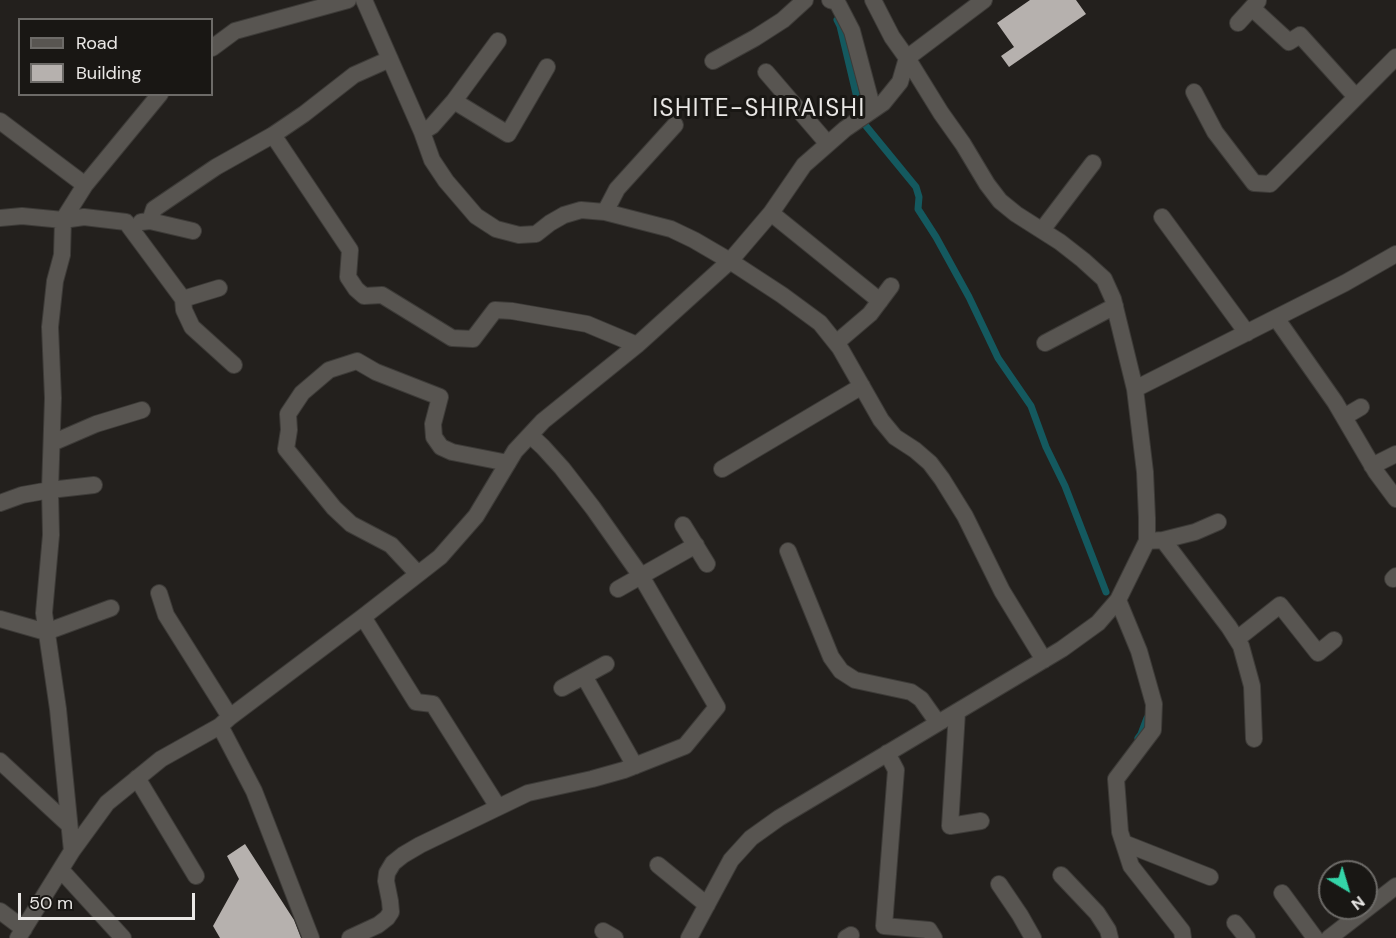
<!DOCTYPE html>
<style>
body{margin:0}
#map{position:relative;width:1396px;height:938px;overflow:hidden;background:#23201d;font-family:"DM Sans",sans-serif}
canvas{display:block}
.legend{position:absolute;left:18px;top:18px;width:195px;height:78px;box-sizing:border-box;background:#191714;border:2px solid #6d6b68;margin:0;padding:8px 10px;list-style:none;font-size:18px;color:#eae8e6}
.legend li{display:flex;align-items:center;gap:12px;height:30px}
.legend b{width:30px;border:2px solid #6d6b68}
.north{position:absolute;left:1318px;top:860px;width:60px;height:60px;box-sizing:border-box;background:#191714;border:2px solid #6d6b68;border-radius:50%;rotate:142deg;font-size:16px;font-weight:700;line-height:24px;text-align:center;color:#eae8e6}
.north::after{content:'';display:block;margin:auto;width:21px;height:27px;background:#34d4a8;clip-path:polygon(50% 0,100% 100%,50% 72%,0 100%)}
.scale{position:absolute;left:18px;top:893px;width:177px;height:27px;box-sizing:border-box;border:3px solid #eae8e6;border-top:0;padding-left:8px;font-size:18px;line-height:21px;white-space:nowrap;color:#eae8e6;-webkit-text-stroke:4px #191714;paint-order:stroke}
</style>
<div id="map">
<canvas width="1396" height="938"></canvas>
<ul class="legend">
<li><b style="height:8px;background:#585551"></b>Road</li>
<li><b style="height:16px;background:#b6b1ae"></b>Building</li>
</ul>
<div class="north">N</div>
<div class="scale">50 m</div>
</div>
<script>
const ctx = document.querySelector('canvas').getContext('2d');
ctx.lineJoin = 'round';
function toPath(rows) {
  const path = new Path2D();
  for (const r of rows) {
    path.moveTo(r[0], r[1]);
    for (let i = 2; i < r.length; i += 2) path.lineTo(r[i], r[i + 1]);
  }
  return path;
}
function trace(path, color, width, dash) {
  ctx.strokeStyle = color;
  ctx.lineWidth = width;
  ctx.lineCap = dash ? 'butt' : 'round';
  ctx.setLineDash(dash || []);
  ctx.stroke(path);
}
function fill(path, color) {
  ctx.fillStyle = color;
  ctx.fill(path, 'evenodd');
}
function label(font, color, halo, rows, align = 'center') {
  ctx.font = font + ' "DM Sans",sans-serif';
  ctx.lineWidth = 6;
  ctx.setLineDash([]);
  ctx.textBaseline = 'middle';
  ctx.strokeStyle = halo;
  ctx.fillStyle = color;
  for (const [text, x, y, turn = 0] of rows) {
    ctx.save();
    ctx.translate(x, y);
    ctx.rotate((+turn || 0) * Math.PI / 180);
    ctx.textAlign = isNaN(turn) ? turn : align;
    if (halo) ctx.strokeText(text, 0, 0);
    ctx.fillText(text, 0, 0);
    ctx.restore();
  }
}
trace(toPath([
 [837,20,840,26,858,102],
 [866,126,916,187,919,197,918,209,936,237,969,297,998,358,1031,406,1046,447,1065,486,1106,592],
 [1138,738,1141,734,1147,718]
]), '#14595f', 7);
fill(toPath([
 [1030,0,1076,0,1086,14,1009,67,1001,56,1014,47,997,23],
 [245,844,294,920,301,938,220,938,213,926,239,879,227,856]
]), '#b6b1ae');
const minor = toPath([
 [364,0,422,132,432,160,446,181,476,216,496,229,519,235,536,234,550,223,564,215,581,210,605,212,671,229,694,240,730,261,782,295,820,323,840,348,881,420,895,437,915,450,930,463,942,479,965,516,1002,591,1044,660],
 [830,0,837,2,852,31,873,110],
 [873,0,892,37,907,58,941,113,963,144,987,184,1000,201,1016,214,1060,242,1083,260,1104,279,1113,299,1135,389],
 [1252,8,1289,42,1300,35,1356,97],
 [1238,23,1258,1],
 [212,48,235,31,348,0],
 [713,61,755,38,783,20,805,0],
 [766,72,828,144],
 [1194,92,1215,132,1254,183,1270,184,1396,57],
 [454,101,508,134,547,67],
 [0,121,85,185],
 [422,132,432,126,454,101,498,41],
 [273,135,350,250,348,277,356,289,364,296,382,295,452,338,473,339,495,310,512,311,587,324,637,345],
 [605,212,617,189,675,125],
 [771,213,880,301],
 [1162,217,1247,333],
 [0,218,22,216,63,220,84,217,126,222,183,299,184,310,192,327,234,365],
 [150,221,154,209,216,167,273,135,304,114,354,75,390,59],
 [141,222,150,221,193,231],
 [1042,230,1093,163],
 [183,299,219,288],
 [1276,318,1335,402,1376,472,1396,499],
 [836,343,870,314,891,286],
 [1045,343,1115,306],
 [1344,417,1361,407],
 [52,443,96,424,142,410],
 [1372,466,1396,454],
 [722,469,862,386],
 [0,503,22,495,50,490,94,485],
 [683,525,707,564],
 [1163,540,1195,532,1218,522],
 [1147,541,1163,540,1229,627,1241,646,1252,686,1254,739],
 [788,551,831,657,841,671,855,680,911,692,921,699,938,723],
 [418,574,391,545,351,524,334,508,286,449,289,430,288,414,302,393,329,370,357,361,376,372,440,397,433,424,434,437,441,447,452,452,508,463],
 [1393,579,1396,576],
 [618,589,696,545],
 [159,593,166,615,230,717],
 [1118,600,1139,651,1154,704,1153,730,1116,779,1120,832,1131,866,1182,931,1183,938],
 [363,617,416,702,433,704,498,807],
 [0,619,46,632,111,608],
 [1237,639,1280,605,1318,653,1334,640],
 [584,676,635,766],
 [562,688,606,664],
 [957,712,950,826,981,821],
 [220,726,254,791,311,938],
 [887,753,896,770,884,926,929,930,934,938],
 [0,761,69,825],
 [137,778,196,876],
 [1124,843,1210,877],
 [72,851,58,709,44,613,51,535,50,490,53,398,50,327,55,281,62,255,63,220,85,185,160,94],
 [658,865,707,905],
 [61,870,123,938],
 [1061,875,1097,913,1108,930,1110,938],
 [999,884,1020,915,1033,938],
 [1282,893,1315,938],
 [0,911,24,929],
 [1235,923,1247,938],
 [603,931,615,938],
 [18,938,72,851,107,803,161,759,220,726,230,717,363,617,440,557,476,516,515,451,543,421,637,345,730,261,771,213,804,165,845,129,883,103,900,82,907,58,984,0],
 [350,938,378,925,387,918,391,912,390,901,386,881,387,873,393,863,403,855,420,845,528,793,592,779,624,770,685,746,717,707,641,576,593,508,562,468,543,447,530,435],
 [689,938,731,860,751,838,779,818,1062,649,1098,623,1118,600,1147,541,1147,518,1145,472,1135,389,1345,283,1396,254],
 [846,938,851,935],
 [1329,938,1396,886]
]);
trace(minor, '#3d3b38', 18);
trace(minor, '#585551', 16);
ctx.letterSpacing = '1.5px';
label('24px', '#eae8e6', '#191714', [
 ["ISHITE-SHIRAISHI",759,110]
]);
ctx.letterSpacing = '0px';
</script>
